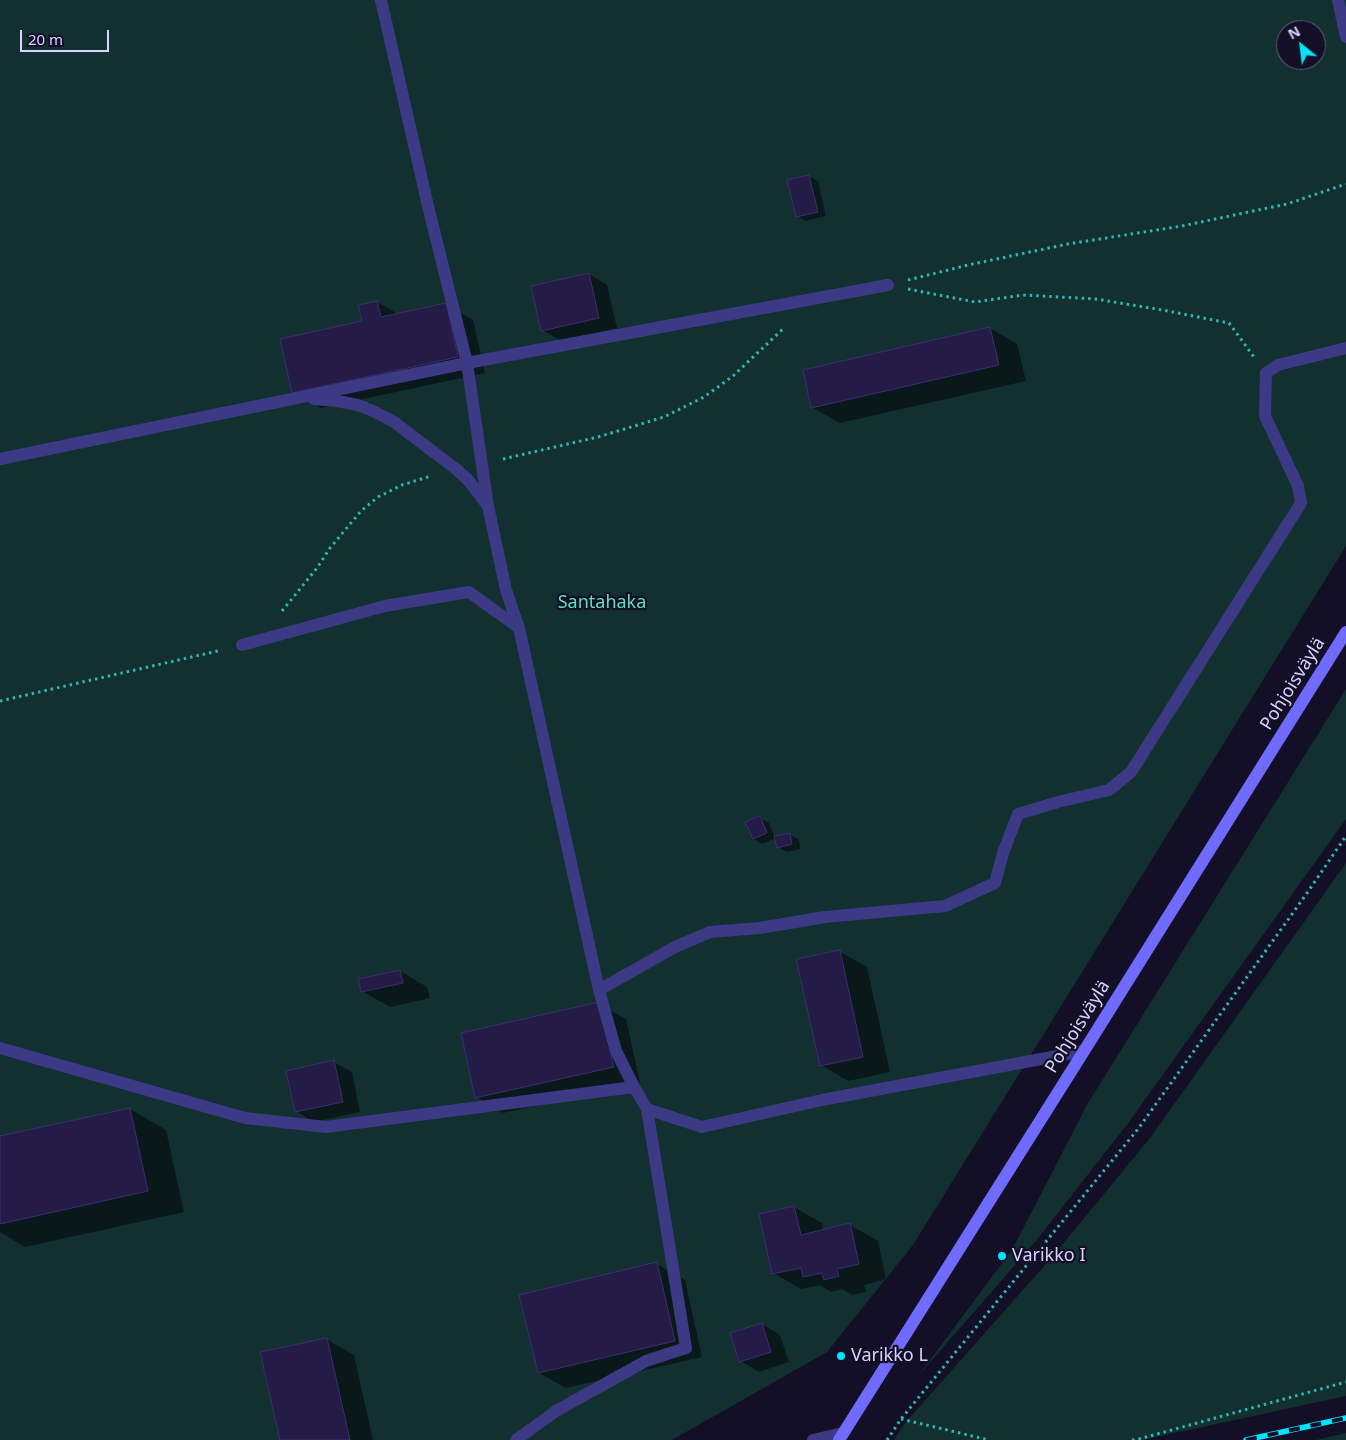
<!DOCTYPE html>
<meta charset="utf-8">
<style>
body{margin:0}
#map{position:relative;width:1346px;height:1440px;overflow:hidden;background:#130f26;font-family:"Noto Sans",sans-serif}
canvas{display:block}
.north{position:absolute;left:1276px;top:20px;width:50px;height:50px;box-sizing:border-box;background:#130f26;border:1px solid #625e7d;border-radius:50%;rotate:331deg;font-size:14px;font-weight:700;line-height:20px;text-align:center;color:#d9d4ff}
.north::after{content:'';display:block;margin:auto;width:18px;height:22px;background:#00e5ff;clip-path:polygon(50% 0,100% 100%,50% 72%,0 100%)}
.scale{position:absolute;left:20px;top:30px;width:89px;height:22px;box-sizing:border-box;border:2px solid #d9d4ff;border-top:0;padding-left:6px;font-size:15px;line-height:18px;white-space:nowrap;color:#d9d4ff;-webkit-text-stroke:4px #130f26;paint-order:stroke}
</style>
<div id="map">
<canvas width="1346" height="1440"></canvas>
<div class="north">N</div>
<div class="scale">20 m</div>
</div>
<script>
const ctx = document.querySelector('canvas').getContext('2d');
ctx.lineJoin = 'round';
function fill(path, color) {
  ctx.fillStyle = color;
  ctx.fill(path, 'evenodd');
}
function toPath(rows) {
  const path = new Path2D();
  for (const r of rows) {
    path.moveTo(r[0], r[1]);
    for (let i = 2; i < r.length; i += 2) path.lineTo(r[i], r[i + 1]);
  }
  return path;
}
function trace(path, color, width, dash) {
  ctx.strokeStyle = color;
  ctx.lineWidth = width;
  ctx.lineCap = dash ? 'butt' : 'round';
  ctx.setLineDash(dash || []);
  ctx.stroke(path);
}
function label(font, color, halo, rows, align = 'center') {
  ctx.font = font + ' "Noto Sans",sans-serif';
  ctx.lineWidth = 4.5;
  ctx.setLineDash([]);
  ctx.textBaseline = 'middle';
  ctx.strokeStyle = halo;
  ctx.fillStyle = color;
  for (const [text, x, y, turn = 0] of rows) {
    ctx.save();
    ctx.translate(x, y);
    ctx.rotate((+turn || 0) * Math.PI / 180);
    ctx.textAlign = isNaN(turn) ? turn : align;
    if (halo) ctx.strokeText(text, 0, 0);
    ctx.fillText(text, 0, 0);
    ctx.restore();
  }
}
fill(toPath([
 [0,0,1346,0,1346,546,913,1245,827,1352,672,1440,0,1440],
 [1286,30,1316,30,1316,60,1286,60],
 [1346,689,1346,819,1129,1122,1036,1241,918,1376,1012,1250,1088,1103],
 [1346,863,1346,1396,1142,1440,894,1440,905,1423,1053,1256,1150,1138],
 [1346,1433,1346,1440,1316,1440]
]), '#12302f');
fill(toPath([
 [809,176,818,181,826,216,806,221,797,216],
 [589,274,607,285,617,328,561,341,542,330],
 [377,302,398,314,446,304,473,320,485,373,321,408,293,393,363,322],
 [990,328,1017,344,1026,381,840,423,813,408],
 [760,818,769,823,775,838,789,834,798,839,801,849,787,852,778,847,776,838,762,844,754,839],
 [839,951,867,967,890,1072,848,1081,821,1065],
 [400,971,427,987,430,998,390,1007,362,991],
 [599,1004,626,1019,640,1082,503,1113,476,1097],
 [334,1062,352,1072,360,1112,314,1122,296,1111],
 [130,1109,166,1130,184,1212,25,1247,0,1232,0,1138],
 [794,1207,822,1223,823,1231,850,1225,878,1241,886,1279,864,1285,866,1292,852,1295,842,1289,831,1292,820,1285,801,1289,773,1273],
 [657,1264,685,1280,702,1357,566,1388,539,1373],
 [762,1324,780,1335,789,1362,759,1372,741,1361],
 [326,1339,354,1355,373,1440,281,1440]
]), '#0007');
const building = toPath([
 [809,175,818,212,796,217,787,180,809,175],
 [589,273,599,318,541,331,531,286,589,273],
 [377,301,381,317,446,303,458,357,292,393,280,339,362,321,358,305,377,301],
 [990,327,999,365,811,408,803,370,990,327],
 [760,816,767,833,753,839,745,822,760,816],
 [790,833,792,844,777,848,774,836,790,833],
 [840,950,863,1057,820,1066,796,959,840,950],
 [400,970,403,983,361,992,358,979,400,970],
 [599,1002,614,1067,475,1098,461,1033,599,1002],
 [334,1060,343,1102,295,1112,286,1071,334,1060],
 [130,1108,148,1191,0,1224,0,1136,130,1108],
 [794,1206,801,1235,850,1223,859,1264,837,1269,839,1276,824,1280,822,1273,803,1277,801,1268,772,1274,759,1214,794,1206],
 [657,1262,675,1341,538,1373,519,1295,657,1262],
 [762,1323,771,1352,739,1362,730,1333,762,1323],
 [327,1338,350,1440,280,1440,260,1352,327,1338]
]);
fill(building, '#241b47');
trace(building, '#3b2d73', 1);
trace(toPath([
 [908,280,968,265,1068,244,1182,226,1287,204,1346,184],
 [908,289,975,302,1023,295,1096,299,1168,311,1229,323,1254,357],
 [503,459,598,437,664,417,704,397,733,376,785,327],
 [282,611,317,568,330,548,361,511,378,497,402,485,431,476],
 [0,701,222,650],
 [901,1419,989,1440],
 [887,1440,901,1419,1138,1129,1305,896,1346,836],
 [1132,1440,1139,1439,1346,1382]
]), '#2fb8b0', 3, [2.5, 4]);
trace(toPath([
 [381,0,428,206,467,363,488,506,506,590,519,628],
 [1338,0,1346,37],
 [314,399,337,401,358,405,373,411,394,422,456,469,469,481,487,505],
 [0,459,467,363,888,285],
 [242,645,385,606,469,592,519,628,599,990,616,1051,634,1087,647,1109,702,1127,822,1100,1084,1051],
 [599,990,675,947,710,932,760,928,825,917,945,906,995,883,1003,853,1018,814,1058,802,1109,790,1131,772,1301,503,1298,486,1265,416,1266,373,1278,365,1346,348],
 [0,1048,245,1118,326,1127,634,1087],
 [516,1440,556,1411,646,1361,686,1348,647,1109],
 [813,1440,843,1433]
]), '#3d3a85', 12);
trace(toPath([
 [839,1440,1084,1051,1346,632]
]), '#6f6bff', 12);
const rail = toPath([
 [1246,1440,1346,1418]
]);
trace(rail, '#00e5ff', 5.5);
trace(rail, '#130f26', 4, [11]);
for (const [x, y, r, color] of [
 [1002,1256,5,"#00e5ff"],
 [841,1356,5,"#00e5ff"]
]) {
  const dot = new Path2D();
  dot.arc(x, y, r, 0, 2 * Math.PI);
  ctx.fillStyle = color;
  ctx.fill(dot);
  trace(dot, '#130f26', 2);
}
label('18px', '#5fe0c0', '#130f26', [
 ["Santahaka",602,603]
]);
label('18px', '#d9d4ff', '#130f26', [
 ["Pohjoisväylä",1293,684,-58],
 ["Pohjoisväylä",1078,1027,-58]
]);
label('18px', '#d9d4ff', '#130f26', [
 ["Varikko I",1012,1256],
 ["Varikko L",851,1356]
], 'left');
</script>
